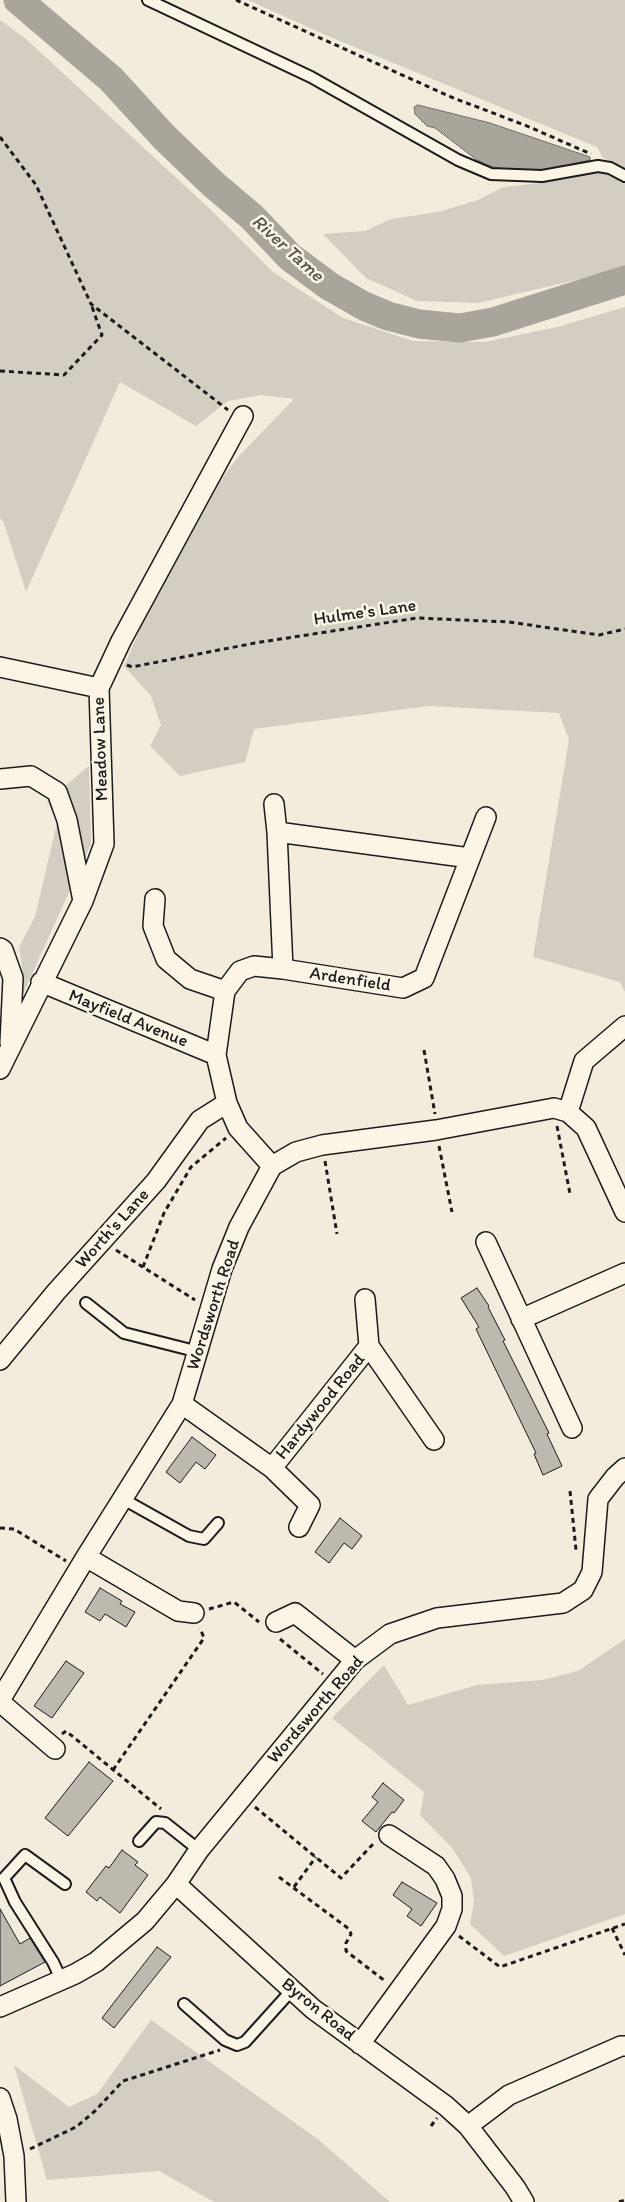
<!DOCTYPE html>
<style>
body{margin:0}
canvas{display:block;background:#f3ecdd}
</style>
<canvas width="625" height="2202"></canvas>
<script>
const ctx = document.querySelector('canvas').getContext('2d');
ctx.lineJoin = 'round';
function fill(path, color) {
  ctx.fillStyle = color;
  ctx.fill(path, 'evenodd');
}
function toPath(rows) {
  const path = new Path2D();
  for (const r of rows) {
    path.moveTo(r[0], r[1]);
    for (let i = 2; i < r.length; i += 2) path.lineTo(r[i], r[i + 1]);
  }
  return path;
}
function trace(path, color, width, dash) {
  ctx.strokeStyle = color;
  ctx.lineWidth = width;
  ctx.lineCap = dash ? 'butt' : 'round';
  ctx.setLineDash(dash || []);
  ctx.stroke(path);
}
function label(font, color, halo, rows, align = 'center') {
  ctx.font = font + ' Itim,sans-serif';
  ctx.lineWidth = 5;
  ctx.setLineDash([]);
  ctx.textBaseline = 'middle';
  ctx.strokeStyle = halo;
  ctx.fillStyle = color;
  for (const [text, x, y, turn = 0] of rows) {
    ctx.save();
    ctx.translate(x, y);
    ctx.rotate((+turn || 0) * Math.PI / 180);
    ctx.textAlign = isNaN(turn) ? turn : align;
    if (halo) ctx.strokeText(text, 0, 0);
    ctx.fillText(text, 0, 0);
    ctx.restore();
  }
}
fill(toPath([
 [248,0,625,0,625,169,603,158,597,147,328,36],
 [0,20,26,39,210,209,274,273,343,318,413,341,485,342,557,327,625,307,625,992,620,982,533,957,569,740,559,713,429,706,254,729,245,762,180,776,150,746,161,725,151,696,124,666,141,627,223,477,238,457,294,399,261,395,228,401,196,426,120,382,26,592,4,523,0,518],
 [599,170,611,172,625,181,625,266,606,273,478,303,417,301,366,278,323,234,365,231,391,219,438,212,478,200,503,187,539,183],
 [89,766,91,844,22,996,23,973,19,947,35,917,57,823,47,801],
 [625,1639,625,1914,504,1956,470,1924,474,1902,471,1878,453,1849,420,1815,424,1792,332,1718,384,1665,408,1705,477,1685,543,1680,578,1671],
 [151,2020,319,2140,390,2202,214,2202,159,2171,47,2180,14,2065,69,2107,97,2094]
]), '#d3cec1');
const water = toPath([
 [418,105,490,123,590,157,590,160,532,173,516,172,490,166,477,160,435,128,427,126,415,114,414,107,418,105]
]);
fill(water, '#aaa59b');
trace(water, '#716e68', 1);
trace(toPath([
 [18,0,111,79,164,137,213,184,252,217,290,257,329,286,364,306,388,316,419,324,460,328,493,322,625,280]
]), '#aaa59b', 29);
const building = toPath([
 [477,1288,489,1306,488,1307,505,1340,503,1341,549,1433,547,1434,562,1466,543,1475,534,1454,536,1453,476,1329,479,1327,461,1298,477,1288],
 [192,1437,216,1455,205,1469,196,1462,180,1483,166,1472,192,1437],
 [340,1518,362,1536,352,1549,344,1543,329,1563,315,1552,340,1518],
 [100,1588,122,1601,120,1604,135,1612,126,1627,105,1614,100,1621,85,1612,100,1588],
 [66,1661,84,1673,52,1718,34,1706,66,1661],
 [89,1762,113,1781,68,1836,45,1818,89,1762],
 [383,1783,404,1800,394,1813,392,1812,376,1832,362,1821,378,1802,372,1797,383,1783],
 [122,1850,138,1862,135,1865,148,1875,120,1913,100,1897,97,1901,86,1892,106,1866,109,1868,122,1850],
 [402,1882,437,1903,421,1926,407,1916,412,1909,393,1895,402,1882],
 [0,1909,20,1944,30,1938,45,1962,0,1986,0,1909],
 [157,1947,171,1957,114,2028,102,2018,157,1947]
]);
fill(building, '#beb9ae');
trace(building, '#1c1c1c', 1);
const service = toPath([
 [148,0,311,77,458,160,491,174,542,176,598,166,610,168,625,176],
 [86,1303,124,1333,199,1352],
 [123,1499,189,1536,204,1539,218,1523],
 [139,1841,156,1822,165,1823,199,1850],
 [61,1979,53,1962,15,1902,4,1878,25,1855,65,1884],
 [184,2004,225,2040,237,2045,245,2042,291,1991]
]);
const minor = toPath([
 [0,667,99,688],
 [0,779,31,776,57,792,67,820,83,901],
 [274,804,277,832,283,969,403,988,424,978,486,817],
 [277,832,470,858],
 [155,899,153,926,166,959,190,979,225,991],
 [0,948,3,950,13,978,10,1043],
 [41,982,216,1055],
 [0,1069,83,901,104,844,99,688,121,641,243,416],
 [568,1112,584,1061,625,1026],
 [272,1166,238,1128,227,1103,216,1055,225,991,240,971,254,966,283,969],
 [486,1242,572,1428],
 [365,1299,369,1346,434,1440],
 [521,1319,625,1273],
 [0,1360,56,1292,156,1181,200,1120,227,1103],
 [182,1404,272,1468,310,1505,299,1527],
 [272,1468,369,1346],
 [86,1557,178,1611,194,1613],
 [276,1622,295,1613,355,1660],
 [0,1700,86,1557,182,1404,222,1269,239,1227,272,1166,296,1152,322,1145,436,1130,554,1108,568,1112,586,1128,625,1212],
 [0,1702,55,1749],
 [176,1884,313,2009,446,2106,468,2126,515,2187,524,2202],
 [0,2007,75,1974,96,1962,145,1921,176,1884,199,1850,355,1660,390,1634,437,1618,563,1603,583,1590,592,1572,598,1499,615,1477,625,1468],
 [360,2044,446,1926,452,1909,452,1896,445,1879,436,1866,389,1835],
 [0,2098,7,2119,14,2156,16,2202],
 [468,2126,509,2095,621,2046,625,2046]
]);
trace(service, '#1c1c1c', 14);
trace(minor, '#1c1c1c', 22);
trace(toPath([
 [236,0,451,97,527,126,591,154],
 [0,137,36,185,91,304,228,410],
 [0,371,64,375,102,335,91,304],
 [127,665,132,667,255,643,417,618,509,622,599,635,625,629],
 [424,1050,435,1114],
 [557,1126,570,1194],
 [439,1146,452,1212],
 [325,1161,337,1234],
 [116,1250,195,1300],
 [143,1267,164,1213,191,1167,226,1138],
 [570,1491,576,1550],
 [0,1528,14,1529,66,1561],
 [209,1609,234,1602,259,1622],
 [280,1639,323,1674],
 [62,1734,66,1731,161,1809],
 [113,1770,204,1638,200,1628],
 [255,1807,341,1878,375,1842],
 [279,1877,349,1929,351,1934,346,1943,346,1951,385,1981],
 [294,1887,316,1857],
 [612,1928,625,1955],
 [459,1936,500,1967,625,1924],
 [431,2126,437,2118],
 [30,2149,76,2127,95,2111,123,2081,220,2050],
 [619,2202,625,2200]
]), '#1c1c1c', 3, [5, 4]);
trace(service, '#fcf5e5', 10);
trace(minor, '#fcf5e5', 19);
label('18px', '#1c1c1c', '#fcf5e5', [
 ["Hulme's Lane",365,613,-8],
 ["Meadow Lane",101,749,-92],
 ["Ardenfield",350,980,9],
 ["Mayfield Avenue",128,1019,22],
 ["Worth's Lane",113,1229,-48],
 ["Wordsworth Road",214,1305,-72],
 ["Hardywood Road",321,1407,-51],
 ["Wordsworth Road",316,1710,-49],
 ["Byron Road",318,2010,39]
]);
label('italic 19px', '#55534f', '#fcf5e5', [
 ["River Tame",287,249,42]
]);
</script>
